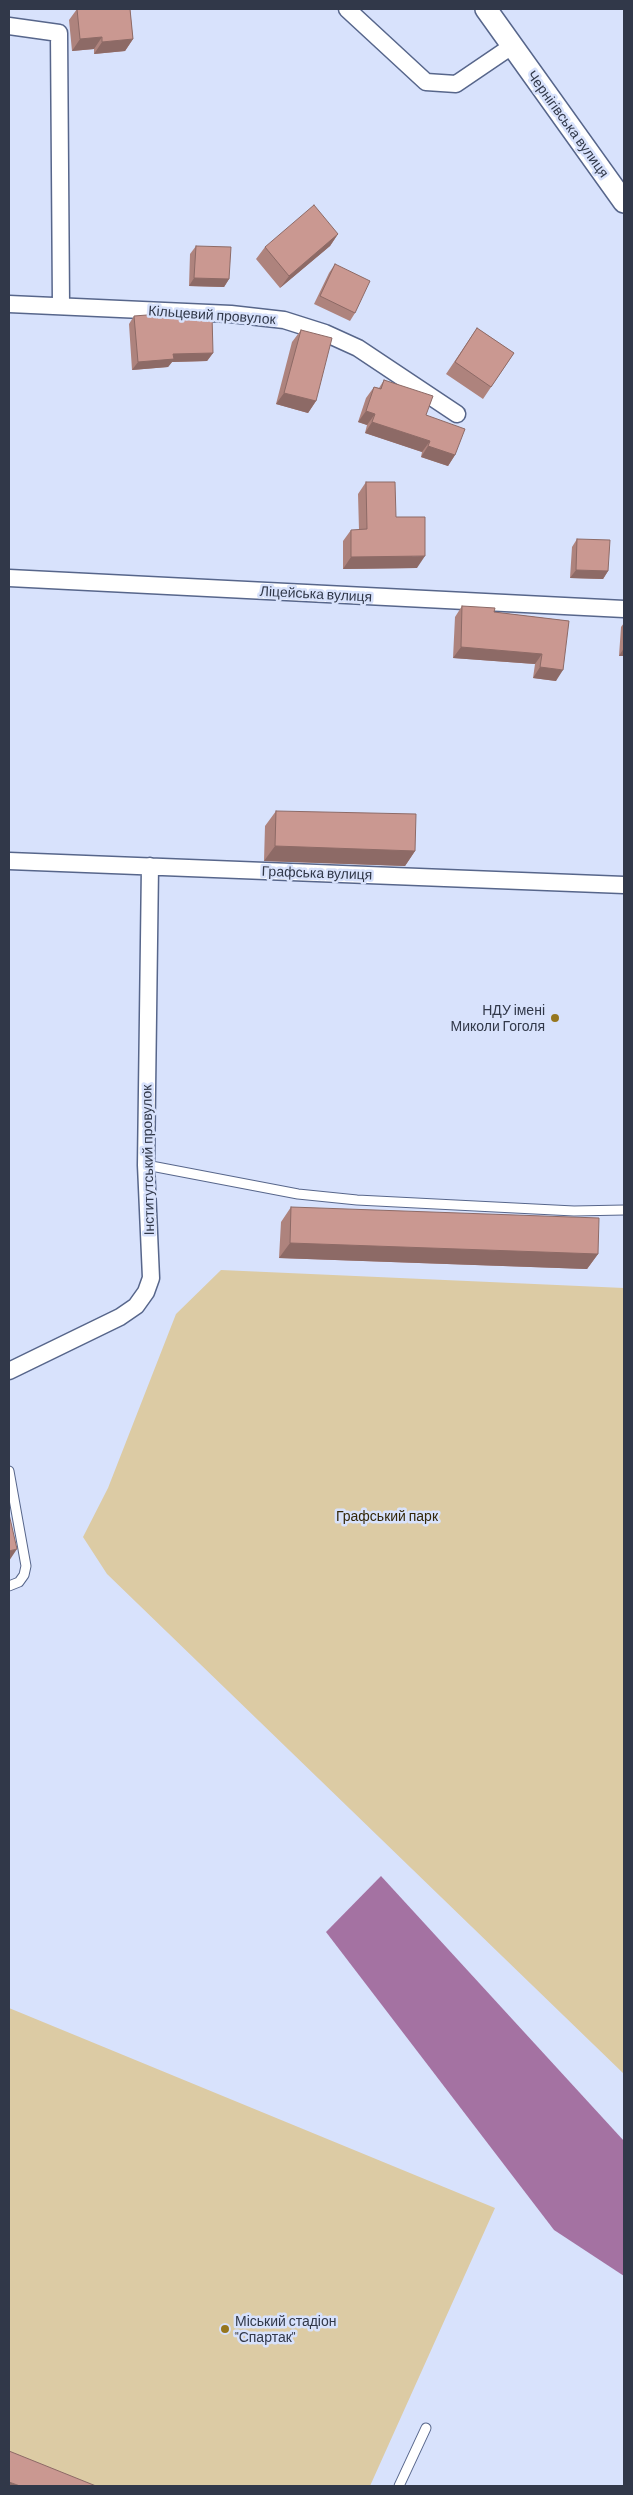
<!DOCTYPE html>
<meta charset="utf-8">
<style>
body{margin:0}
#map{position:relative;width:633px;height:2495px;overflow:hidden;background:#d8e2fc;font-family:Barlow,sans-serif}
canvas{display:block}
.frame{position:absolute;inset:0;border:10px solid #313849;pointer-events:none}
</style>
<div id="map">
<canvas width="633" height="2495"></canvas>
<div class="frame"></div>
</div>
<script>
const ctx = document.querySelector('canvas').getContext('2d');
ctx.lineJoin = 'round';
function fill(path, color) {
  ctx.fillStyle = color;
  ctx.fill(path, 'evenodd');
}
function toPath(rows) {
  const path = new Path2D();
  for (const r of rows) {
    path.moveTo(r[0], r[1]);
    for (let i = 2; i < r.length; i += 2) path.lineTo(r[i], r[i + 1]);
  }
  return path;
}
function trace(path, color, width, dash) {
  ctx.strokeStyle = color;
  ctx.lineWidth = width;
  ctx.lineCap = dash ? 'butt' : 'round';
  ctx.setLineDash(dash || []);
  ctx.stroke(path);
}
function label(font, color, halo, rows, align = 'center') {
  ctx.font = font + ' Barlow,sans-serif';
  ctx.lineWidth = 5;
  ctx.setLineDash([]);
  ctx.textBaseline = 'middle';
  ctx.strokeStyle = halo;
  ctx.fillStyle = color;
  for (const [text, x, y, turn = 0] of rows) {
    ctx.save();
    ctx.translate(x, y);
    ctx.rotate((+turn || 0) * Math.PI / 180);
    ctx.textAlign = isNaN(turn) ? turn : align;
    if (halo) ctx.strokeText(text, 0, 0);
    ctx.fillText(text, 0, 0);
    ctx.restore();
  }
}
fill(toPath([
 [221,1270,624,1288,624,2074,107,1574,83,1537,108,1488,176,1314],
 [9,2008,495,2208,370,2486,9,2486]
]), '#dccba4');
fill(toPath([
 [381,1876,624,2141,624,2276,554,2230,326,1932]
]), '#a472a2');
const service = toPath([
 [146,1165,298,1194,357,1200,574,1211,624,1210],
 [9,1471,26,1566,24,1575,19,1582,9,1586],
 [399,2486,426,2428]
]);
const minor = toPath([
 [347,9,426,82,456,84,512,46],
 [9,26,59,33,61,306],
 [9,304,231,314,284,320,325,333,358,348,457,414],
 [9,578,624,609],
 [9,861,624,885],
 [9,1371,120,1317,136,1306,146,1292,151,1278,146,1165,150,866]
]);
const tertiary = toPath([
 [486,9,624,202]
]);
trace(service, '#57668b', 11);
trace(minor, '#57668b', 19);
trace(tertiary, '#57668b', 24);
trace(service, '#fff', 9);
trace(minor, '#fff', 16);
trace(tertiary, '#fff', 21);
fill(toPath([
 [77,9,130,9,133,39,125,51,94,54,94,49,72,51,69,20],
 [338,234,330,246,280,288,256,259,265,247],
 [196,246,229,279,224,287,189,286,190,254],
 [335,264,355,313,350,321,314,304,329,273],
 [134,316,213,353,207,361,172,362,168,367,132,370,129,324],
 [477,328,514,353,483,399,446,374],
 [301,330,316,401,308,413,276,404,292,342],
 [384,380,426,415,455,455,448,466,421,457,422,452,365,433,367,425,358,422,366,398,374,387,379,388],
 [366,482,396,517,417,568,343,569,343,541,351,530,359,530,358,494],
 [577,539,608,571,603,579,570,578,572,547],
 [462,606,494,612,569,621,556,681,533,678,535,664,453,658,455,617],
 [624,623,624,656,619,656,621,627],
 [276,811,415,851,405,866,264,861,265,826],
 [291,1207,598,1254,587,1269,279,1258,281,1222]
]), '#ae837d');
fill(toPath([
 [102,37,94,49,72,51,80,39],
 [133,39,125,51,94,54,102,42],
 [338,234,330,246,280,288,289,276],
 [194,278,229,279,224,287,189,286],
 [213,353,207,361,172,362,168,367,132,370,138,362,173,354],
 [284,393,316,401,308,413,276,404],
 [366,411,375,414,367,425,358,422],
 [372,422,430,441,422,452,365,433],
 [428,446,455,455,448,466,421,457],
 [425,556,417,568,343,569,351,557],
 [576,570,608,571,603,579,570,578],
 [461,647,542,654,535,664,453,658],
 [624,648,624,656,619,656],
 [540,667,563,670,556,681,533,678],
 [275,846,415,851,405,866,264,861],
 [290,1243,598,1254,587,1269,279,1258],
 [17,1549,9,1561,9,1551],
 [9,2482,20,2486,9,2486]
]), '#8d6a66');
const building = toPath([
 [77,9,130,9,133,39,102,42,102,37,80,39,77,9],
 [314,205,338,234,289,276,265,247,314,205],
 [196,246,231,247,229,279,194,278,196,246],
 [335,264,370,281,355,313,320,296,335,264],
 [173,313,212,315,213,353,173,354,174,359,138,362,134,316,173,313],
 [477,328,514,353,491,387,455,362,477,328],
 [301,330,332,338,316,401,284,393,301,330],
 [384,380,433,396,426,415,465,429,455,455,428,446,430,441,372,422,375,414,366,411,374,387,381,389,384,380],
 [366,482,395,482,396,517,425,517,425,556,351,557,351,530,367,529,366,482],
 [577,539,610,540,608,571,576,570,577,539],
 [462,606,495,608,494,612,569,621,563,670,540,667,542,654,461,647,462,606],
 [276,811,416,814,415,851,275,846,276,811],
 [291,1207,599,1218,598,1254,290,1243,291,1207],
 [9,1514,17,1549,9,1551,9,1514],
 [9,2451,96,2486,20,2486,9,2482,9,2451]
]);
fill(building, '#ca9891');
trace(building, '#8d6a66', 1);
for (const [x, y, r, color] of [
 [555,1018,5,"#96761e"],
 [225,2329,5,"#96761e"]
]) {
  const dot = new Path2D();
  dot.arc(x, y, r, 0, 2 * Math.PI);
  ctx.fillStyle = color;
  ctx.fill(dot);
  trace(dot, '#d8e2fc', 2);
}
label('14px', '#313849', '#d8e2fc', [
 ["Чернігівська вулиця",568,124,54],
 ["Кільцевий провулок",212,315,4],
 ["Ліцейська вулиця",316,594,3],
 ["Графська вулиця",317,873,2],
 ["Інститутський провулок",148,1160,-91]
]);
label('14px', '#313849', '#d8e2fc', [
 ["НДУ імені",545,1010],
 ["Миколи Гоголя",545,1026],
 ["Міський стадіон",235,2321,"left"],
 ["\"Спартак\"",235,2337,"left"]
], 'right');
label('14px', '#332708', '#d8e2fc', [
 ["Графський парк",387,1516]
]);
</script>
